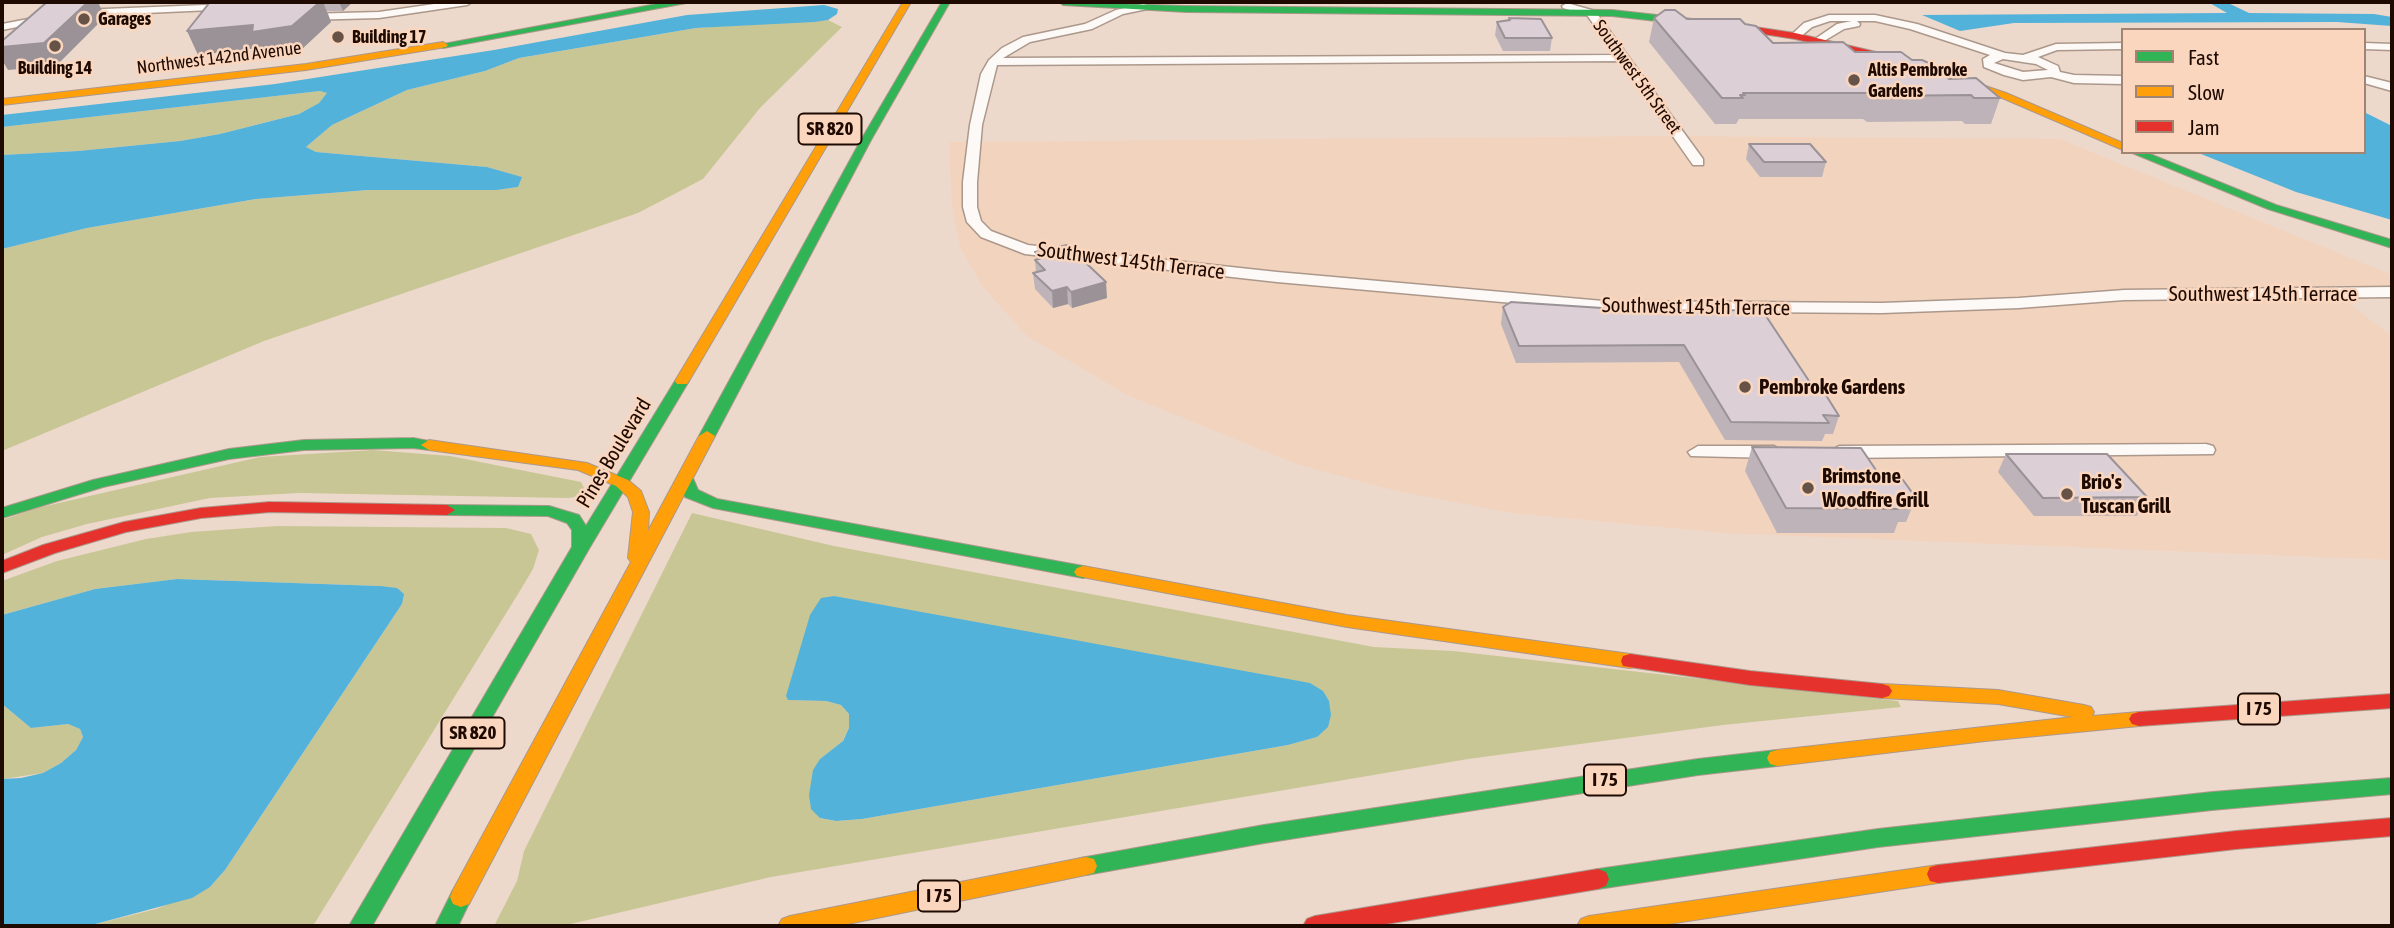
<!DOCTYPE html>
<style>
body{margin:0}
#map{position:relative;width:2394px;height:928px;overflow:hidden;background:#edd9cc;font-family:"Asap Condensed",sans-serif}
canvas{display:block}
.frame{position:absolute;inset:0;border:4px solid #1e0a00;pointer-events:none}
.legend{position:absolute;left:2121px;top:28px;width:245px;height:126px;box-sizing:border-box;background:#fad6be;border:2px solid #a28472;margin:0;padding:9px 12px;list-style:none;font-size:21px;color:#1e0a00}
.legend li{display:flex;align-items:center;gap:14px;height:35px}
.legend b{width:35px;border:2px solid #a28472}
</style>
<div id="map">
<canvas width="2394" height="928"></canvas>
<div class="frame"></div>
<ul class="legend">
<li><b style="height:9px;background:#30b455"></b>Fast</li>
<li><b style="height:9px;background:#ff9f0a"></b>Slow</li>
<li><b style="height:9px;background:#e5322d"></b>Jam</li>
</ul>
</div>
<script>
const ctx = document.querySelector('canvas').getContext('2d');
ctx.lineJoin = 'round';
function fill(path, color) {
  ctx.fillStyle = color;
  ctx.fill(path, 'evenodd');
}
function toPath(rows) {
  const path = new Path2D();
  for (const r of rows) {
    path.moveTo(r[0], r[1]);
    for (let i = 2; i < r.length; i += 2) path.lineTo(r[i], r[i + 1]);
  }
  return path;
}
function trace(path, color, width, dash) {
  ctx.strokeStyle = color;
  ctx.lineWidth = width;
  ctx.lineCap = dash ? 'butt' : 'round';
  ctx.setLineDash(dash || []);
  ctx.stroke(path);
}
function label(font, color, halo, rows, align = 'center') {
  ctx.font = font + ' "Asap Condensed",sans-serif';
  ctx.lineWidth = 5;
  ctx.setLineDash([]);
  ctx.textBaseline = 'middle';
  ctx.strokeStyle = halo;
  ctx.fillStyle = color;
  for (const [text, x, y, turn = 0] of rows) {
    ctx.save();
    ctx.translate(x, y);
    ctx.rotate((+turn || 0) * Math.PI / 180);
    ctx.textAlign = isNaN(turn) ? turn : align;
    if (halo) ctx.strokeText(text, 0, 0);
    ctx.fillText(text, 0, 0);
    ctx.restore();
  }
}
fill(toPath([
 [1664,136,2060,139,2392,275,2392,298,2348,299,2347,302,2392,336,2392,560,1723,533,1512,513,1396,491,1296,464,1127,395,1027,336,982,286,960,247,952,207,949,142]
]), '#f2d3be');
fill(toPath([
 [828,20,842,27,760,108,703,179,638,213,264,341,2,451,2,249,87,228,256,199,368,190,497,190,518,187,521,177,487,167,316,152,306,147,332,125,407,90,485,71,519,58,696,28],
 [320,91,328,93,319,103,299,114,220,134,180,141,78,151,2,155,2,127],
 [373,450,450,456,581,482,584,488,575,497,568,498,299,493,210,498,87,524,42,537,2,555,2,520,37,508,260,457],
 [692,513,834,546,1374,647,1453,651,1898,701,1901,707,1723,725,1468,759,771,877,562,926,494,926,517,881,524,851],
 [788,700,1329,701,1317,737,1288,745,862,819,836,821,820,818,820,759,842,742,849,728,849,714,841,705,826,701],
 [277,526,506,528,531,534,539,550,533,569,518,594,313,926,88,926,156,909,210,887,225,870,402,604,380,586,177,579,95,589,2,615,2,581,57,561,146,539,191,532],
 [2,704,31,728,68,724,80,729,83,737,76,750,61,763,43,773,3,779]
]), '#c9c696');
fill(toPath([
 [2208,2,2226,2,2249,13,2374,14,2392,17,2392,26,2337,22,2014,23,1960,31,1922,15,2227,13],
 [824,5,838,9,837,14,828,20,814,22,696,28,519,58,485,71,407,90,332,125,306,147,316,152,487,167,522,177,518,187,497,190,368,190,256,199,87,228,2,249,2,155,78,151,180,141,220,134,299,114,319,103,327,93,320,91,2,127,2,115,275,84,494,50,687,15],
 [2364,112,2392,126,2392,220,2296,192,2196,152,2364,152],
 [177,579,380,586,397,588,404,594,402,604,225,870,210,887,192,898,88,926,2,926,2,779,21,778,43,773,61,763,76,750,83,737,80,729,68,724,31,728,2,704,2,615,95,589],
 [834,596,1310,683,1323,691,1329,701,1331,715,1328,727,1317,737,1288,745,862,819,836,821,820,818,811,809,809,795,813,770,820,759,843,741,849,728,849,714,841,705,826,701,788,700,786,696,810,615,821,598]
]), '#53b2d9');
const street = toPath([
 [448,2,472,2,467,5,379,18,305,20,300,17,305,14,379,12,448,2],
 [1567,3,1595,11,1703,159,1703,165,1693,165,1620,61,997,65,982,125,977,182,977,207,981,221,991,231,1028,245,1277,272,1603,301,1882,303,2019,298,2124,290,2392,287,2392,297,2124,300,2019,308,1882,313,1603,311,1277,282,1025,254,981,237,967,222,963,207,963,182,970,125,981,74,989,60,1002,48,1023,37,1085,24,1116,10,1143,4,1147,5,1147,9,1123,14,1092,29,1030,42,1003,58,1615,55,1587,15,1563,8,1562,6,1567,3],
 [230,4,234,5,234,9,79,16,74,13,79,10,230,4],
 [49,15,53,16,53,20,2,30,2,24,49,15],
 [1829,15,1875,15,1917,24,2005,53,2023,55,2056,44,2123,43,2123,49,2057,50,2038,57,2058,66,2060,72,2074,75,2123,76,2123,84,2074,83,2051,77,2023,80,2004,75,1984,67,1983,59,1990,55,1910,29,1875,21,1857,21,1860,24,1859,26,1844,29,1819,44,1815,43,1815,39,1837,24,1852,21,1830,21,1812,27,1799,38,1790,36,1804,23,1829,15],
 [2003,59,2036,64,2048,70,2023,72,1994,63,2003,59],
 [2364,43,2392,44,2392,50,2364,49,2364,43],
 [2364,76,2392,83,2392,91,2364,83,2364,76],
 [2206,444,2213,446,2215,450,2213,454,1839,458,1829,452,1839,446,2206,444],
 [1698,446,1774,446,1784,452,1774,458,1691,456,1688,452,1698,446]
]);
const fast = toPath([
 [667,2,692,2,443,48,438,45,667,2],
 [942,2,950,2,871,140,715,436,707,441,702,439,699,436,861,140,942,2],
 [1059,2,1186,6,1612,10,1728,23,1732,26,1728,29,1612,16,1186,12,1063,5,1059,2],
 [2130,152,2145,152,2276,205,2392,240,2392,248,2268,209,2130,152],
 [682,377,689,381,590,547,372,926,349,926,572,547,572,530,567,523,548,516,447,515,439,510,447,505,549,506,579,515,586,526,675,381,682,377],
 [413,438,434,442,437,445,429,450,413,448,304,450,229,459,103,487,2,518,2,508,93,480,229,449,304,440,413,438],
 [685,472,691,474,698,490,717,499,1083,566,1089,568,1092,572,1089,576,1083,578,713,508,685,497,677,477,685,472],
 [1777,750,1784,752,1787,758,1784,764,1777,766,1698,775,1264,843,1086,875,1078,873,1075,866,1078,859,1086,857,1264,825,1698,759,1777,750],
 [2392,778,2392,794,2212,810,1878,847,1598,889,1590,886,1587,879,1590,872,1598,869,1878,829,2212,792,2392,778],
 [461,887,469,890,472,897,458,926,435,926,453,890,461,887]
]);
const slow = toPath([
 [903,2,911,2,689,381,687,384,677,384,675,381,903,2],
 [443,42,448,45,446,47,306,70,2,105,2,99,306,64,443,42],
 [1947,73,2006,93,2123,143,2123,150,2000,97,1944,78,1942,76,1947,73],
 [707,431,715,436,469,904,461,907,453,904,450,897,453,890,631,562,628,558,633,512,628,497,616,486,578,470,429,450,421,445,429,440,587,463,628,480,641,491,649,512,648,531,699,436,707,431],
 [1083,566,1347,615,1630,654,1637,656,1639,661,1637,666,1630,668,1347,627,1077,576,1074,572,1077,568,1083,566],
 [1882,684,1998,690,2084,705,2091,707,2094,712,2092,716,2139,712,2146,714,2149,719,2146,724,2139,726,1985,741,1777,766,1770,764,1767,758,1770,752,1777,750,2073,717,1998,704,1882,698,1875,696,1872,691,1875,686,1882,684],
 [1086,857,1094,859,1097,866,1094,873,1086,875,838,926,778,926,782,919,790,916,1086,857],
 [1938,865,1946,867,1949,874,1946,881,1938,883,1655,926,1577,926,1581,919,1589,916,1938,865]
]);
const jam = toPath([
 [1728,23,1795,33,1906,59,1952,76,1947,79,1903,64,1795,39,1725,28,1724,26,1728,23],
 [270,502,447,505,455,510,447,515,270,512,201,518,126,532,55,553,2,573,2,561,43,545,124,522,201,508,270,502],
 [1630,654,1750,671,1882,684,1889,686,1892,691,1889,696,1882,698,1750,685,1623,666,1621,661,1623,656,1630,654],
 [2392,694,2392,708,2139,726,2132,724,2129,719,2132,714,2139,712,2392,694],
 [2392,818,2392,836,2236,849,1938,883,1930,881,1927,874,1930,867,1938,865,2236,831,2392,818],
 [1598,869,1606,872,1609,879,1606,886,1598,889,1374,926,1303,926,1307,919,1315,916,1598,869]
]);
trace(street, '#ac988b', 3);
trace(fast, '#ac988b', 2);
trace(slow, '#ac988b', 2);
trace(jam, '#ac988b', 2);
fill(street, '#fcf9f7');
fill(fast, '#30b455');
fill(slow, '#ff9f0a');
fill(jam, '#e5322d');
fill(toPath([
 [210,2,353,2,343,11,327,11,331,22,302,49,262,55,259,48,198,55],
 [1509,18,1552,38,1550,51,1503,51,1495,35,1497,22,1509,21],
 [1654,18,1687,19,1745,24,1773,43,1855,52,1912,60,1949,79,2000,98,1991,124,1965,124,1962,121,1867,122,1863,119,1739,119,1736,124,1715,124,1649,42],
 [1749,144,1826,162,1822,177,1760,177,1746,159],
 [1035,252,1107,298,1072,308,1068,304,1053,308,1035,289,1033,273,1036,272,1035,260,1036,259],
 [1503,307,1648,311,1817,393,1839,416,1833,434,1825,434,1822,441,1725,440,1679,362,1516,363,1501,324],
 [1752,447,1882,479,1916,498,1906,522,1898,522,1894,533,1777,533,1745,471],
 [2006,454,2147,497,2137,516,2034,516,1998,472]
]), '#bdb3b8');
fill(toPath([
 [88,2,98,2,105,17,56,66,8,70,2,60,2,47],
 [320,2,323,2,331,22,302,49,262,55,259,48,198,55,187,31],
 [339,2,353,2,343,11],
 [1106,282,1107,298,1072,308,1071,292],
 [1067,287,1068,304,1053,308,1052,291]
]), '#9a9296');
const building = toPath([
 [47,2,88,2,44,43,2,47,2,41,47,2],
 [210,2,320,2,292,26,252,32,253,25,187,31,210,2],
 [1665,10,1675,10,1687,19,1740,19,1745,24,1756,26,1773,43,1843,42,1855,52,1901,52,1912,60,1922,60,1931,64,1949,79,1976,78,2000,98,1974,98,1971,95,1876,96,1872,93,1743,93,1745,95,1740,95,1743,98,1722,98,1654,18,1665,10],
 [1509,18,1541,19,1552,38,1505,38,1497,22,1510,20,1509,18],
 [1749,144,1810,144,1826,162,1764,162,1749,144],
 [1067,245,1106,282,1071,292,1067,287,1052,291,1033,273,1045,270,1035,260,1042,258,1035,252,1067,245],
 [1511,302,1648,311,1762,310,1817,393,1824,392,1839,416,1823,415,1829,423,1731,422,1684,345,1519,346,1503,307,1511,302],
 [1752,447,1861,448,1882,479,1903,480,1916,498,1896,498,1904,509,1786,508,1752,447],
 [2006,454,2107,454,2147,497,2043,498,2006,454]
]);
fill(building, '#dcd0d6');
trace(building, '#9a9296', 2);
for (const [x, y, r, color] of [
 [84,19,7,"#665247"],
 [338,37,7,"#665247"],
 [55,46,7,"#665247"],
 [1854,80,7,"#665247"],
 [1745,387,7,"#665247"],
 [1808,488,7,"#665247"],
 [2067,494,7,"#665247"]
]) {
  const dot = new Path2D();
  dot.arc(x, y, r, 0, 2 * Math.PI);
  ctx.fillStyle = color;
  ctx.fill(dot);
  trace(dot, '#fad6be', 2.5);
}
label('bold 18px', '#1e0a00', '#fad6be', [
 ["Garages",98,19],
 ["Building 17",352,37],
 ["Building 14",55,68,"center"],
 ["Altis Pembroke",1868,70],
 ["Gardens",1868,91]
], 'left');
label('18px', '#1e0a00', '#fad6be', [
 ["Northwest 142nd Avenue",219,58,-7],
 ["Southwest 5th Street",1637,77,54]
]);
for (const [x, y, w] of [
 [830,129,63],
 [2259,709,42],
 [473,733,63],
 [1605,780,42],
 [939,896,42]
]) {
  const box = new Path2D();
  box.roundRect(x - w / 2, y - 15.5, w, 31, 5);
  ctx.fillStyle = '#fad6be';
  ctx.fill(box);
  trace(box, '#1e0a00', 2);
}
label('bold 19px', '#1e0a00', null, [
 ["SR 820",830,129],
 ["I 75",2259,709],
 ["SR 820",473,733],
 ["I 75",1605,780],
 ["I 75",939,896]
]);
label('21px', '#1e0a00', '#fad6be', [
 ["Southwest 145th Terrace",1131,261,7],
 ["Southwest 145th Terrace",2263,294],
 ["Southwest 145th Terrace",1696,307,1],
 ["Pines Boulevard",614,453,-59]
]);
label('bold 21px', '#1e0a00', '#fad6be', [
 ["Pembroke Gardens",1759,387],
 ["Brimstone",1822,476],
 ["Woodfire Grill",1822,500],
 ["Brio's",2081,482],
 ["Tuscan Grill",2081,506]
], 'left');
</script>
